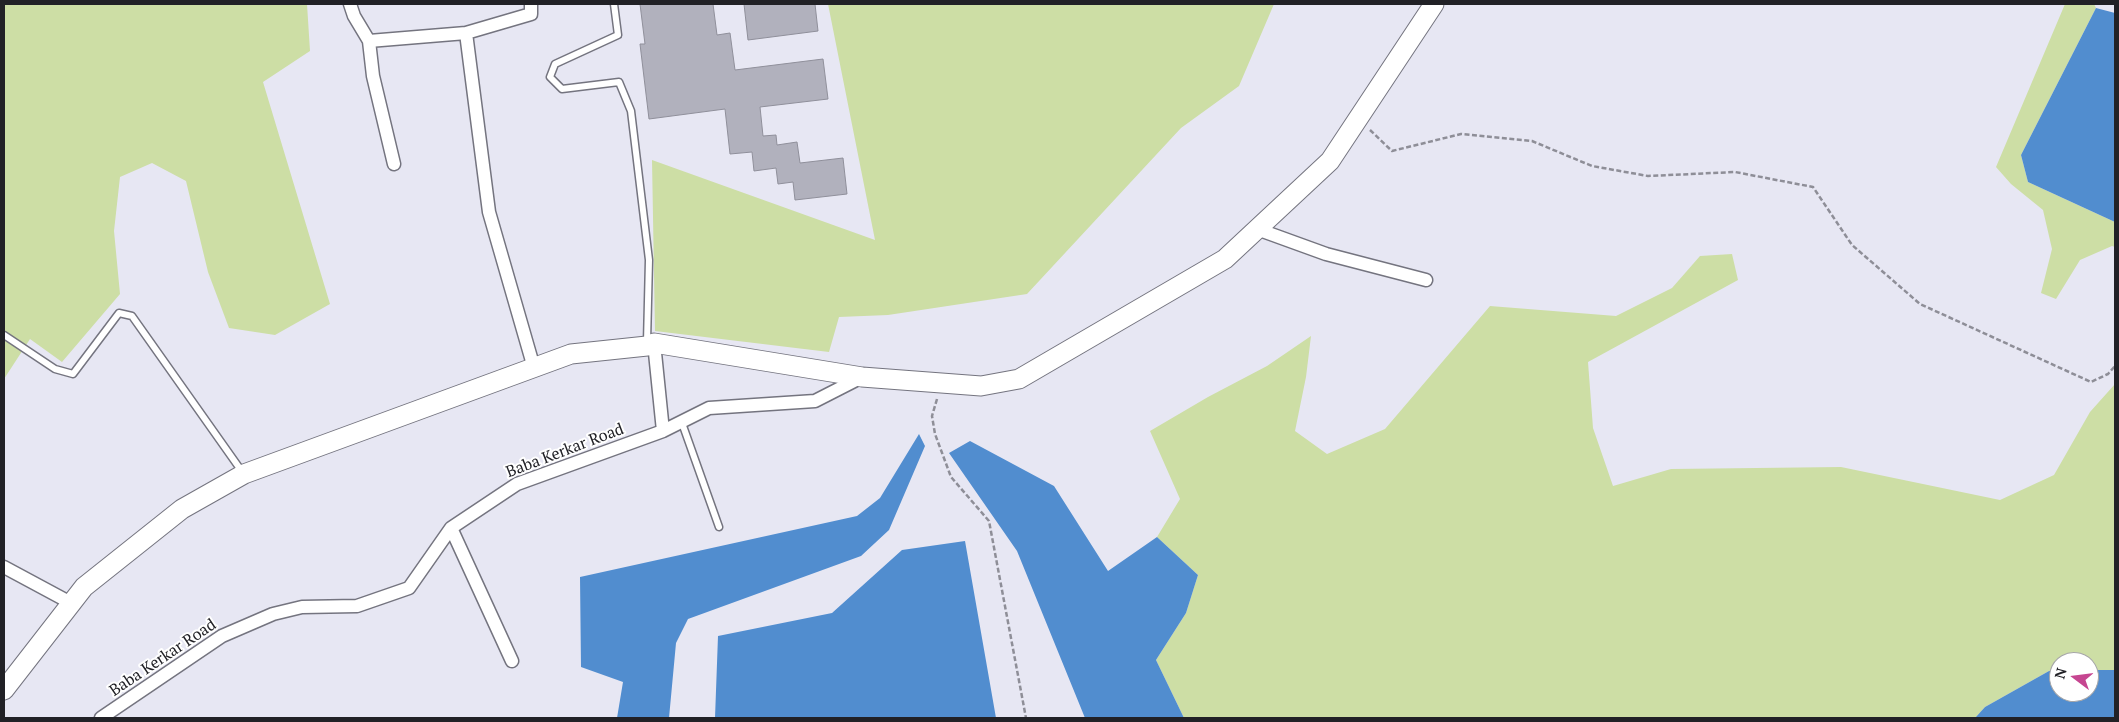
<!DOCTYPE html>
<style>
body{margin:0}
#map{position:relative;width:2119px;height:722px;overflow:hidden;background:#e7e7f3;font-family:"PT Serif",serif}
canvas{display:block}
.frame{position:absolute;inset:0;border:5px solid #212126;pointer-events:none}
.north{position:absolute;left:2049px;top:652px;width:50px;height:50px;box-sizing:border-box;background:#fff;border:1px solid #a6a6a8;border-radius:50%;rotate:285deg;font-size:14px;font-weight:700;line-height:20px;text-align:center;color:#212126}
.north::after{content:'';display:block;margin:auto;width:18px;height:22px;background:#c64691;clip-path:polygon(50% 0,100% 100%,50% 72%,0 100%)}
</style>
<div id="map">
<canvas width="2119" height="722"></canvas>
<div class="frame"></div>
<div class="north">N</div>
</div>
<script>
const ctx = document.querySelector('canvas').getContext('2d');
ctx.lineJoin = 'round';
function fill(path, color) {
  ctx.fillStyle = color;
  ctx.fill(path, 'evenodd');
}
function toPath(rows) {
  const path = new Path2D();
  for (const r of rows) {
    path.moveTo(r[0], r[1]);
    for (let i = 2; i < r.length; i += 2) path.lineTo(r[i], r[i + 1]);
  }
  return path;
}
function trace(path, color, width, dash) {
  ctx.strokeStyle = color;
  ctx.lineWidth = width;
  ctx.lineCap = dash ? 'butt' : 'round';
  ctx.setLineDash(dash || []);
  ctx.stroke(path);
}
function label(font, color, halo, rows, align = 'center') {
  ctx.font = font + ' "PT Serif",serif';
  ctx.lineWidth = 4;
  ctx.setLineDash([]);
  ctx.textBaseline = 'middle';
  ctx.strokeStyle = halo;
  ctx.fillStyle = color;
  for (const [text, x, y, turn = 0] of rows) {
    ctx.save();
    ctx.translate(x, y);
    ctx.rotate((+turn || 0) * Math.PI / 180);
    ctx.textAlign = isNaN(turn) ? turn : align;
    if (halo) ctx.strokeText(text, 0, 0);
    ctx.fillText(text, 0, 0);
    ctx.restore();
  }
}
fill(toPath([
 [4,4,307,4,310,51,263,82,330,304,275,335,229,328,208,272,186,181,152,163,120,177,114,231,120,294,62,362,30,339,4,379],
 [828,4,1274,4,1239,86,1181,128,1027,294,888,315,839,317,829,352,655,331,652,160,875,240],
 [2065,4,2094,4,2096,8,2021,155,2028,182,2115,222,2115,247,2112,246,2080,260,2056,299,2041,293,2052,249,2043,210,2011,184,1996,167],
 [1732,254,1738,280,1588,362,1593,428,1613,486,1671,469,1841,467,2000,500,2054,475,2090,412,2115,384,2115,670,2089,670,2089,662,2059,662,2059,671,2049,671,1985,707,1975,718,1184,718,1156,660,1186,613,1198,575,1157,537,1180,499,1150,431,1208,397,1267,366,1311,336,1306,377,1295,431,1327,454,1385,429,1490,306,1616,316,1672,288,1700,256]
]), '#cddea5');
fill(toPath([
 [2096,8,2115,13,2115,222,2028,182,2021,155],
 [919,434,925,446,889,530,861,556,688,619,676,643,669,718,617,718,623,682,581,667,580,577,857,516,880,498],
 [970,441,1054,486,1108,571,1157,537,1198,575,1186,613,1156,660,1184,718,1085,718,1017,551,949,453],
 [965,541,996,718,715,718,718,636,832,613,902,550],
 [2089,670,2115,670,2115,718,1975,718,1985,707,2049,671,2059,671,2059,692,2089,692]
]), '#518dcf');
const building = toPath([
 [640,4,713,4,717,35,730,33,735,70,823,59,828,99,760,107,763,136,776,135,777,145,797,142,800,163,843,158,847,194,795,200,793,182,778,184,776,168,754,171,752,152,730,154,725,109,649,119,640,44,645,44,640,4],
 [744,4,815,4,818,31,748,40,744,4]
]);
fill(building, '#b1b1bd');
trace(building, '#8f8f9a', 1);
const service = toPath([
 [614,4,618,35,555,64,550,77,562,89,619,82,631,111,649,260,647,342],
 [4,335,55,369,73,374,119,313,132,316,243,473],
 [682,423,719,527]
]);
const minor = toPath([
 [350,4,354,16,369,41,466,33,489,212,534,368],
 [466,33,531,14,531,4],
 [369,41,373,76,394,164],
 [1257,229,1326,254,1426,280],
 [654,343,663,431],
 [451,528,512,661],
 [4,567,71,603],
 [101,718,222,636,273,614,302,607,357,606,409,588,451,528,517,484,663,431,709,408,815,401,862,377]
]);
const secondary = toPath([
 [4,690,84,587,182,509,244,474,571,354,647,346,654,343,862,377,981,386,1019,379,1225,259,1330,161,1434,4]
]);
trace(service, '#74747f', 9);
trace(minor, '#74747f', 15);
trace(secondary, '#74747f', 21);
trace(toPath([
 [1370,130,1392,151,1461,134,1532,141,1592,166,1648,176,1735,172,1813,187,1852,245,1920,304,2091,382,2108,374,2115,366],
 [937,399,932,416,935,434,951,477,989,521,1026,718]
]), '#8e8e97', 2.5, [5, 2.5]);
trace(service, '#fff', 6);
trace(minor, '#fff', 12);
trace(secondary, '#fff', 19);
label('16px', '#212126', '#fff', [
 ["Baba Kerkar Road",565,451,-21],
 ["Baba Kerkar Road",163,658,-34]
]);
</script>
